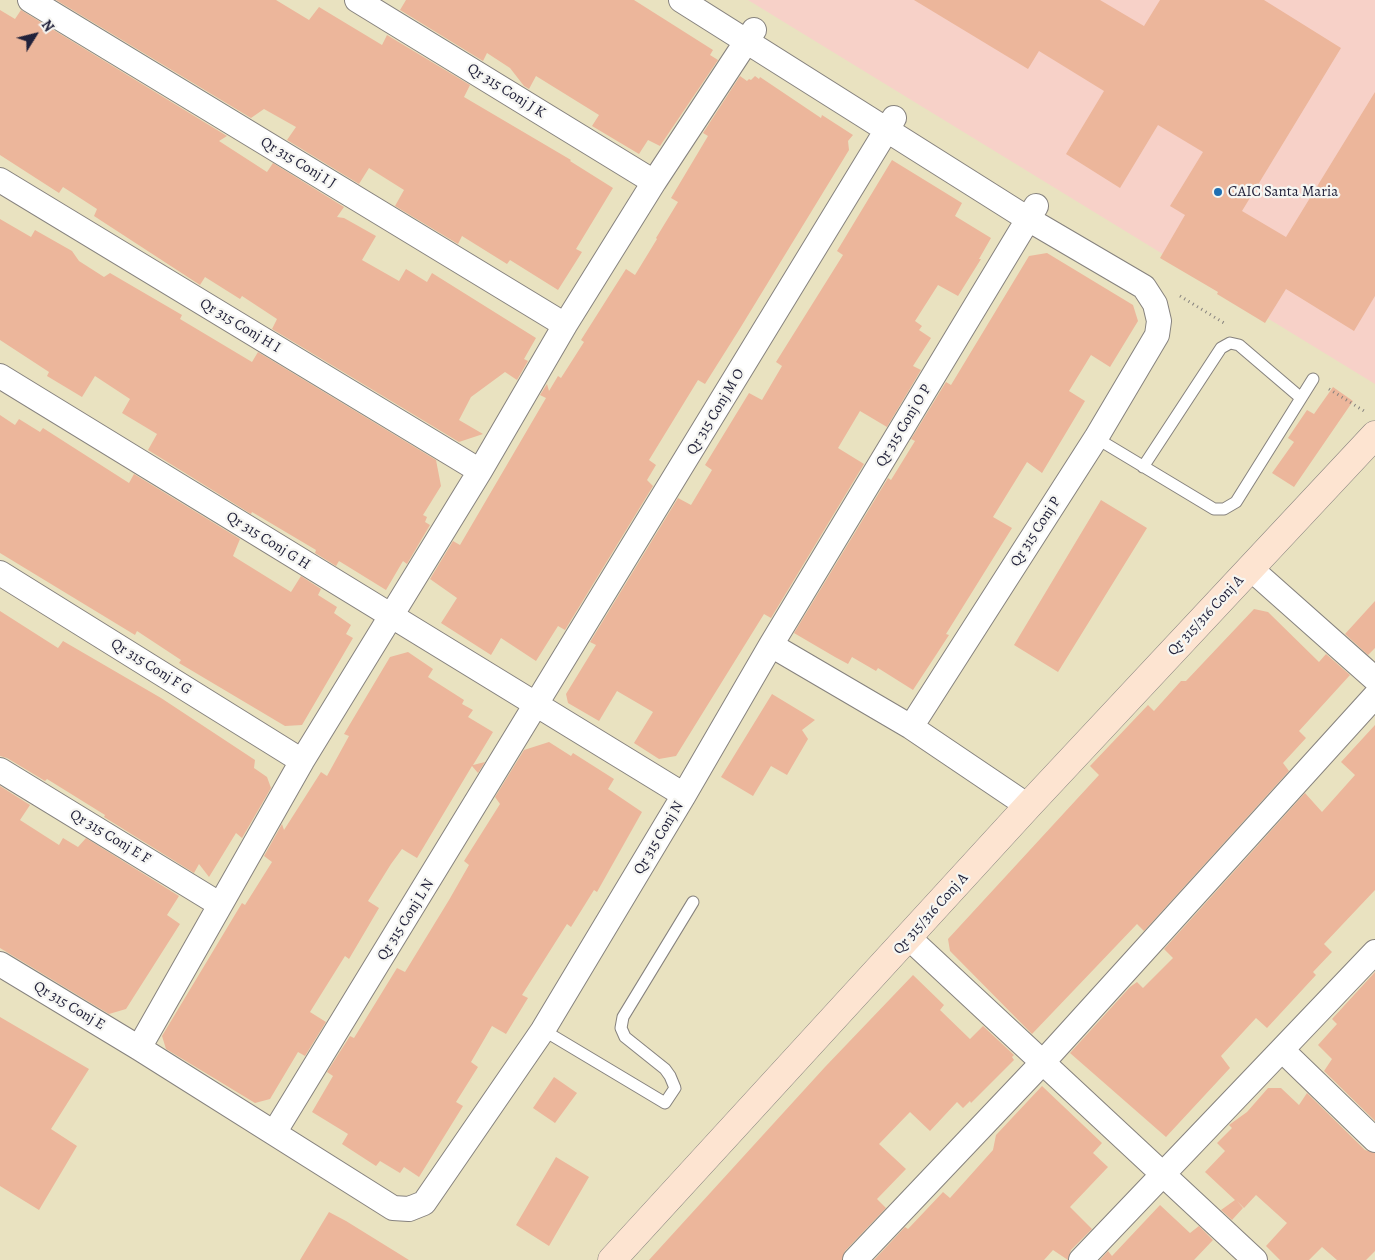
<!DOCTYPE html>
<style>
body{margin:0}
#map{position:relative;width:1375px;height:1260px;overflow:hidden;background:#e9e2c0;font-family:Alegreya,serif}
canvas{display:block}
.north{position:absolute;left:10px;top:10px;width:50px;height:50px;-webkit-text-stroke:4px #f6f6f2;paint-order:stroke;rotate:54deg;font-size:14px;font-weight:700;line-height:20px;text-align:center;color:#22223b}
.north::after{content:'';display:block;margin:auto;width:18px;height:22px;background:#22223b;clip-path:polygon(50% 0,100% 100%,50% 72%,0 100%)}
</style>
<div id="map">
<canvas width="1375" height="1260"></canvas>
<div class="north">N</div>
</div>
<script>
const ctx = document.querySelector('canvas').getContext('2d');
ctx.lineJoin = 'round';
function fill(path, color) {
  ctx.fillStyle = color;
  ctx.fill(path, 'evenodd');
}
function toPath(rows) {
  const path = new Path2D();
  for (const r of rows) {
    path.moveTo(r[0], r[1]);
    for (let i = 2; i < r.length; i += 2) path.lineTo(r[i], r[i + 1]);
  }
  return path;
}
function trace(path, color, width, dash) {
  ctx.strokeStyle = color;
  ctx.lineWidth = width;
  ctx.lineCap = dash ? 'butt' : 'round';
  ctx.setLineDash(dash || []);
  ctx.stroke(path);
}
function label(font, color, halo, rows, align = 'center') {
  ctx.font = font + ' Alegreya,serif';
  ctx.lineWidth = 4.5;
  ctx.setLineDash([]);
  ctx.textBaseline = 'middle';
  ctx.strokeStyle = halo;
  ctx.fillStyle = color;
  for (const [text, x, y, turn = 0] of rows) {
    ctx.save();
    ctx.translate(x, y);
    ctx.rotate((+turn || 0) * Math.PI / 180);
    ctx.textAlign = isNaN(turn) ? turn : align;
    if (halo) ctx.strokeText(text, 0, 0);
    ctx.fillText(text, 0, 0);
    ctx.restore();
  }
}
fill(toPath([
 [748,0,1375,0,1375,384]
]), '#f7d1c8');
fill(toPath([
 [56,0,276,0,309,20,319,7,382,45,387,35,470,85,464,97,571,160,570,161,613,188,576,249,582,252,558,290,510,260,507,264,462,236,458,244,395,206,404,190,369,168,359,184,287,140,296,127,264,109,251,118],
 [406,0,634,0,713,50,710,55,718,60,660,146,648,140,639,154,592,126,599,115,536,76,529,89,524,86,510,68,487,53,483,61,400,10],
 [914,0,1100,0,1144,26,1160,0,1264,0,1341,48,1242,211,1286,237,1375,92,1375,296,1354,331,1286,289,1265,323,1217,294,1218,292,1160,258,1185,215,1170,206,1203,152,1158,125,1120,188,1066,154,1104,91,1039,51,1028,69],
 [0,10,15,19,21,10,227,136,219,141,267,172,273,163,344,207,337,217,344,218,376,236,362,260,399,281,406,269,427,282,432,273,536,338,524,359,528,361,517,380,505,372,471,397,459,420,483,434,459,442,272,329,277,319,242,296,240,299,205,277,200,285,94,216,97,209,63,187,59,193,0,155],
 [740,76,747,81,749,79,751,80,755,76,759,79,760,77,821,118,822,115,853,135,848,141,849,150,739,330,705,384,698,380,649,460,656,465,647,480,653,486,565,630,558,626,536,661,501,638,491,655,441,623,457,598,430,579,453,541,460,545,546,398,540,395,547,384,549,391,558,376,561,378,584,342,581,340,626,269,635,275,657,239,656,238,678,202,671,198,708,136,703,133],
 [892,160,962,203,955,216,991,238,979,259,981,259,958,296,938,285,915,321,922,326,919,330,931,338,913,366,921,370,887,427,860,411,838,448,864,464,771,618,764,614,676,756,659,759,634,743,653,712,617,691,599,721,568,703,566,694,596,645,590,642,678,498,691,505,712,470,705,465,749,393,762,400,782,366,776,362,843,255,837,251],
 [0,219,31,237,35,230,72,251,79,261,104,277,110,273,182,315,180,319,252,362,258,352,436,460,441,486,423,515,427,517,425,522,430,525,407,564,403,561,386,590,339,561,336,566,315,553,316,550,252,512,251,514,148,450,157,434,122,413,130,399,95,376,82,397,47,376,49,372,0,340],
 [1047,253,1133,305,1138,321,1110,367,1091,355,1069,391,1085,401,1042,473,1027,462,993,517,1012,528,946,634,949,635,936,655,913,690,878,668,876,671,852,657,848,664,835,657,794,633,888,478,891,480,915,441,911,439,946,382,951,385,1029,256],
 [1333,387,1353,401,1294,487,1272,473,1294,442,1288,438,1307,410,1314,414],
 [0,415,15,425,19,419,40,432,43,428,129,483,134,474,240,539,233,556,291,592,301,576,321,589,318,595,337,607,334,613,351,625,346,634,353,638,302,725,285,726,179,663,181,660,137,631,135,635,0,553],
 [1101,500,1147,528,1058,672,1014,645],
 [1375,601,1375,648,1368,655,1345,634],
 [1254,609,1268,612,1319,662,1326,654,1350,675,1299,731,1306,738,1283,763,1289,771,1144,931,1137,924,1032,1034,950,951,948,939,1099,775,1090,766,1148,705,1154,711,1181,681,1186,681],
 [0,611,58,648,63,641,161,698,255,760,254,768,267,777,271,788,242,838,236,833,209,877,199,864,194,873,104,817,105,815,47,779,45,781,7,758,0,756],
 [408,652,433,669,428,677,464,700,462,704,473,710,468,717,493,732,473,765,485,762,478,773,472,766,417,858,402,849,391,864,368,901,379,908,349,959,345,956,310,1012,326,1022,305,1056,298,1052,270,1099,255,1103,166,1049,162,1036,242,903,245,905,272,862,264,856,282,824,284,830,321,772,327,776,349,736,344,734,390,657],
 [772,694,815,720,802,730,808,739,787,775,771,766,753,796,721,777],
 [1375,725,1375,890,1324,944,1332,952,1313,972,1316,975,1267,1028,1256,1018,1221,1056,1230,1068,1166,1137,1070,1053,1130,987,1137,982,1143,988,1173,958,1164,949,1305,793,1322,812,1355,775,1341,762],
 [549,742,571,756,573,753,614,779,608,789,642,812,597,892,594,890,571,927,567,924,522,995,528,998,506,1034,492,1026,471,1062,478,1067,456,1102,463,1106,419,1177,404,1167,400,1173,380,1161,376,1166,342,1144,348,1134,312,1112,333,1076,327,1072,350,1036,354,1038,397,968,405,972,449,900,469,865,464,861,500,804,495,797,524,750],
 [0,786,30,805,20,820,59,845,63,838,78,847,86,838,179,896,167,915,180,924,126,1009,109,1014,0,948],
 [1375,972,1375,1121,1324,1071,1332,1059,1318,1045,1337,1024,1332,1019],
 [913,975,944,1005,940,1010,970,1039,983,1026,1014,1055,1012,1057,1014,1060,971,1103,970,1101,963,1108,957,1102,930,1131,910,1112,879,1144,906,1169,877,1199,886,1208,845,1251,842,1260,649,1260,825,1067],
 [0,1017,89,1069,51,1129,77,1146,39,1210,0,1186],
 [554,1077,577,1093,555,1123,533,1108],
 [1042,1086,1102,1143,1093,1153,1108,1167,1070,1207,1092,1229,1071,1250,1068,1260,1053,1250,1044,1260,874,1260,905,1227,908,1229,943,1192,950,1198,993,1150,996,1135],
 [1268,1088,1281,1088,1299,1105,1307,1093,1365,1150,1375,1153,1375,1251,1366,1260,1337,1260,1322,1247,1309,1260,1280,1260,1266,1246,1287,1223,1256,1195,1244,1208,1237,1201,1243,1208,1232,1220,1221,1210,1235,1200,1205,1172,1225,1151,1217,1143,1232,1128,1229,1125,1247,1112],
 [556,1157,589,1177,549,1246,516,1225],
 [1160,1205,1190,1233,1199,1226,1213,1240,1194,1260,1100,1260,1108,1251,1112,1256],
 [329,1212,346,1221,409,1260,300,1260]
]), '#ecb69b');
const lane = toPath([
 [1096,438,1214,509,1224,509,1236,502,1313,379],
 [1143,467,1221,348,1230,343,1239,345,1301,398],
 [543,1030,665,1103,675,1088,670,1076,665,1069,625,1037,621,1028,623,1017,693,902]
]);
const street = toPath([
 [30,0,565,325],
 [357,0,654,182],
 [681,0,1028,219,1144,287,1155,304,1159,321,1157,335,1096,438,911,727],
 [0,180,480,471],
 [0,376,684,795],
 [1250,568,1375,679],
 [0,573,302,761],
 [771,645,911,727,1028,806],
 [0,770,219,904],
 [909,938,1255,1260],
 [0,964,139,1048,393,1208,409,1209,424,1203,543,1030,684,795,771,645,1036,206],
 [139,1048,302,761,480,471,565,325,654,182,754,30],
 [1282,1050,1375,1140],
 [274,1133,894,118],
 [855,1260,1043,1062,1375,696],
 [1081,1260,1375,952]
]);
const secondary = toPath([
 [612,1260,1028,806,1375,435]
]);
trace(lane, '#86827e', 13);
trace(street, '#86827e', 26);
trace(secondary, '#86827e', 29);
trace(toPath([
 [1180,296,1224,323],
 [1329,389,1364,411]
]), '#86827e', 3, [1, 4]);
trace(lane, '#fff', 11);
trace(street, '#fff', 24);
trace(secondary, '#fde4d1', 28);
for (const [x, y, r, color] of [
 [1218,192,5,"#1f6fb2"]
]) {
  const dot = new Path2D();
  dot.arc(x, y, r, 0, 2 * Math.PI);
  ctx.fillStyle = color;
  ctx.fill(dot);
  trace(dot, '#f6f6f2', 2);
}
label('15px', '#22223b', '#f6f6f2', [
 ["Qr 315 Conj J K",506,91,32],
 ["Qr 315 Conj I J",298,163,31],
 ["Qr 315 Conj H I",240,326,31],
 ["Qr 315 Conj M O",716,412,-59],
 ["Qr 315 Conj O P",904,426,-59],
 ["Qr 315 Conj P",1036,532,-57],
 ["Qr 315 Conj G H",268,541,32],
 ["Qr 315/316 Conj A",1206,616,-47],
 ["Qr 315 Conj F G",151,667,32],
 ["Qr 315 Conj E F",110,837,31],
 ["Qr 315 Conj N",659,838,-59],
 ["Qr 315/316 Conj A",931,914,-48],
 ["Qr 315 Conj L N",406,920,-58],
 ["Qr 315 Conj E",69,1006,31]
]);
label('15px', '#22223b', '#f6f6f2', [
 ["CAIC Santa Maria",1228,192]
], 'left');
</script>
